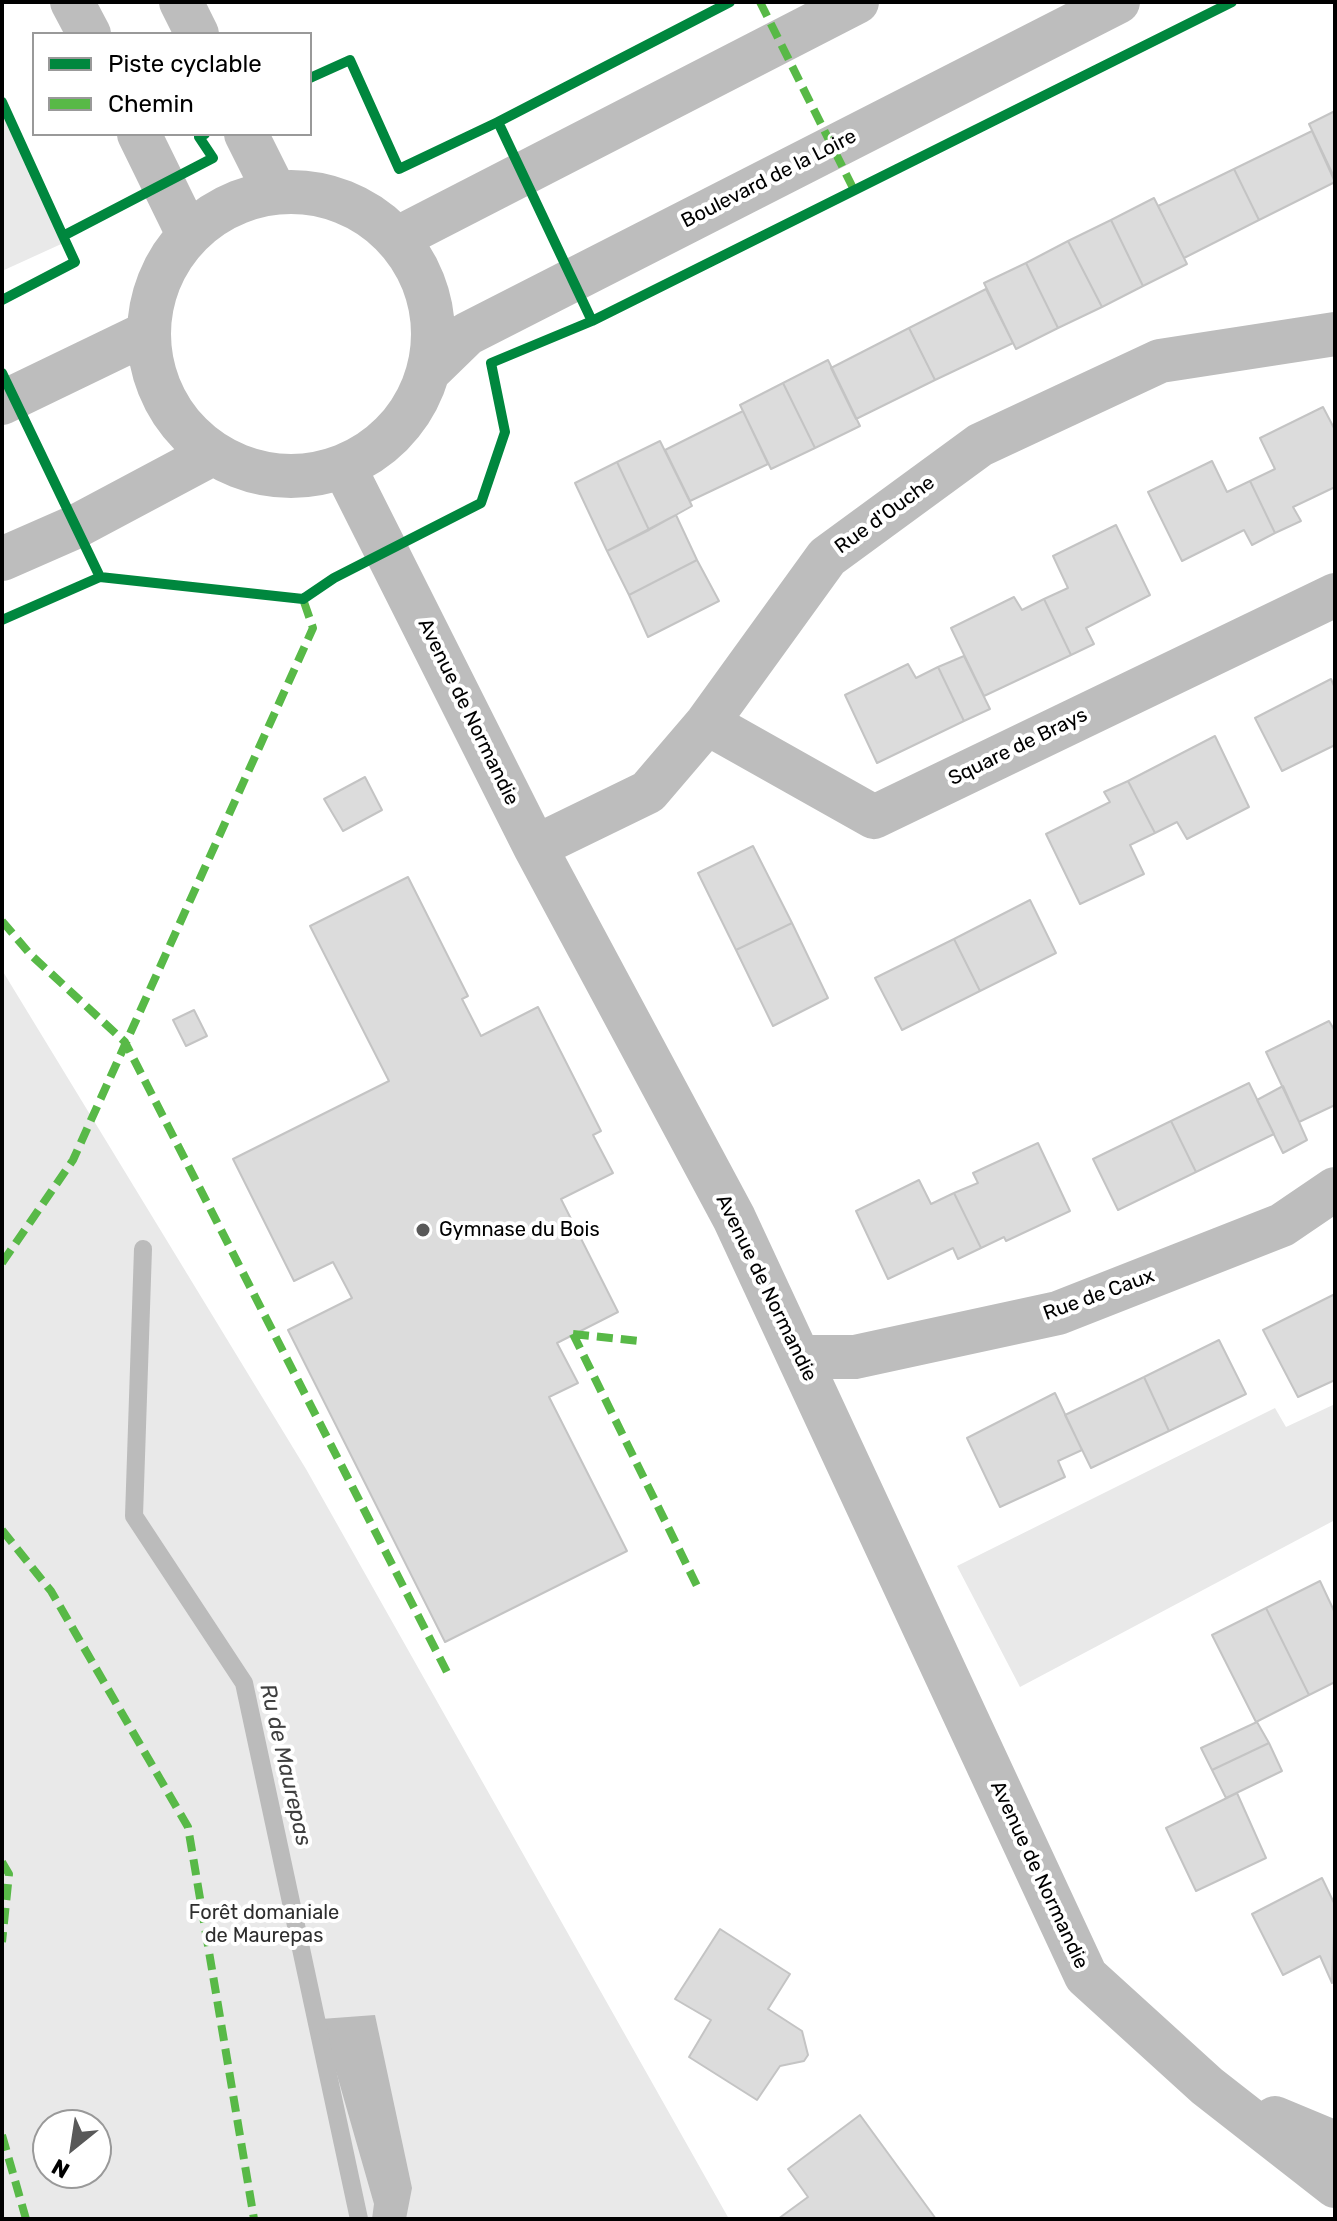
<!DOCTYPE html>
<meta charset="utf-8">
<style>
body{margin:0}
#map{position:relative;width:1337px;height:2221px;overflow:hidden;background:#fff;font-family:Rubik,sans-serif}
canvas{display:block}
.frame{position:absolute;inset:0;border:4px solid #000;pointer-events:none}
.legend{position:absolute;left:32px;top:32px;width:280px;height:104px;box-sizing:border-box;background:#fff;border:2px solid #999;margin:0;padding:10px 14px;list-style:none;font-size:24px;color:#000}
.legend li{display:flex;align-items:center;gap:16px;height:40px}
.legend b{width:40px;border:2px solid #999}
.north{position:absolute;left:32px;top:2109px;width:80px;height:80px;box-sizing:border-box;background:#fff;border:2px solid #999;border-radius:50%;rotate:210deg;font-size:22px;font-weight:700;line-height:32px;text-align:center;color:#000}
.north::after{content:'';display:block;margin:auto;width:28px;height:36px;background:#595959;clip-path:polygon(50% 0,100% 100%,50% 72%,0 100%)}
</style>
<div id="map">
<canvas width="1337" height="2221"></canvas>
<div class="frame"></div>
<ul class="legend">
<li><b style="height:10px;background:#00873e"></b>Piste cyclable</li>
<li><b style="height:10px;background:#58b947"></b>Chemin</li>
</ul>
<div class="north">N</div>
</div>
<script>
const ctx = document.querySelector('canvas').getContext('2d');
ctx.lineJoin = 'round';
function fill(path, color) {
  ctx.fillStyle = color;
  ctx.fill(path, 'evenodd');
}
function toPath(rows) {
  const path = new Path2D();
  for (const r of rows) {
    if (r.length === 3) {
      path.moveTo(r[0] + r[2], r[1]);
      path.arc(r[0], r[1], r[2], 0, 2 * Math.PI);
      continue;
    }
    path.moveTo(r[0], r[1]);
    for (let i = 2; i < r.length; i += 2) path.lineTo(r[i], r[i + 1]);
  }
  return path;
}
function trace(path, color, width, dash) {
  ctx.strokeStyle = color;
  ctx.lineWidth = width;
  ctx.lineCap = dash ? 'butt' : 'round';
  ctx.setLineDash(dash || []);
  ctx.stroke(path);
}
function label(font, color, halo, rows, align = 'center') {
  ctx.font = font + ' Rubik,sans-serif';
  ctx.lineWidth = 8;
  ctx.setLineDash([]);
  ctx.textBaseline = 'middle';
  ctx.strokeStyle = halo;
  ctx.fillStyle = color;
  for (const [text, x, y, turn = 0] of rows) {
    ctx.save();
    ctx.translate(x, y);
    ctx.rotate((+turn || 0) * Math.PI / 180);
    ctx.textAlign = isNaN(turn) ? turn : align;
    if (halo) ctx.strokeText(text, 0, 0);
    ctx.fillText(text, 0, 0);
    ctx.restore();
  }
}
fill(toPath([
 [2,92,70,240,2,271],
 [2,970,306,1469,729,2219,2,2219],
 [48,2125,96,2125,96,2173,48,2173],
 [1335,1404,1335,1520,1020,1687,957,1566,1275,1408,1286,1427]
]), '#e9e9e9');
fill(toPath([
 [375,2015,412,2188,406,2219,372,2219,374,2204,321,2019]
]), '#bbb');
trace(toPath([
 [143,1249,134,1516,244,1683,359,2219]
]), '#bbb', 18);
const building = toPath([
 [1335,111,1335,179,1309,124,1335,111],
 [1312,131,1335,182,1259,220,1234,169,1312,131],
 [1234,169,1259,220,1184,258,1158,206,1234,169],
 [1154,198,1187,264,1143,286,1111,220,1154,198],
 [1111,220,1143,286,1102,307,1068,241,1111,220],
 [1068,241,1102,307,1058,328,1026,263,1068,241],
 [1026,263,1058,328,1016,349,984,283,1026,263],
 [986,289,1013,343,935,380,909,328,986,289],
 [909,328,935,380,856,419,831,368,909,328],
 [828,360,860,426,815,448,783,383,828,360],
 [783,383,815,448,771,469,740,405,783,383],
 [1323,407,1335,430,1335,487,1293,507,1301,521,1275,533,1250,481,1275,469,1260,438,1323,407],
 [743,411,768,464,690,501,665,450,743,411],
 [660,441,692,506,649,530,617,462,660,441],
 [1212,461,1227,492,1250,481,1275,533,1252,545,1244,530,1182,561,1148,492,1212,461],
 [617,462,649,530,607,551,575,483,617,462],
 [676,515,697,560,629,595,607,551,676,515],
 [1116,525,1150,595,1086,628,1094,644,1071,655,1044,599,1068,588,1053,556,1116,525],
 [697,560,719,601,648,637,629,595,697,560],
 [1014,597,1022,610,1044,599,1071,655,984,696,951,628,1014,597],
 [964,656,990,709,964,721,938,667,964,656],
 [908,664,916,678,938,667,964,721,877,763,845,695,908,664],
 [1331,679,1335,688,1335,745,1282,771,1255,718,1331,679],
 [1215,736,1249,807,1187,839,1177,822,1155,833,1128,781,1215,736],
 [365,777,382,810,343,831,324,799,365,777],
 [1128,781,1155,833,1130,845,1144,874,1080,904,1046,834,1110,802,1104,792,1128,781],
 [753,846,792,923,736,950,698,873,753,846],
 [408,877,468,996,462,999,481,1036,538,1007,601,1131,593,1135,613,1173,561,1199,618,1312,557,1343,578,1383,549,1397,627,1551,445,1642,288,1330,352,1298,333,1262,294,1281,233,1159,389,1081,310,926,408,877],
 [1030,900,1056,953,980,991,954,939,1030,900],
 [792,923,828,998,773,1026,736,950,792,923],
 [954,939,980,991,902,1030,875,978,954,939],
 [194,1010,207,1036,186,1046,173,1020,194,1010],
 [1329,1021,1335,1031,1335,1105,1299,1122,1266,1052,1329,1021],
 [1249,1083,1274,1134,1196,1172,1171,1121,1249,1083],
 [1283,1086,1307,1140,1283,1153,1257,1100,1283,1086],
 [1171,1121,1196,1172,1118,1210,1093,1159,1171,1121],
 [1038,1143,1070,1211,1006,1241,1004,1237,981,1248,954,1193,978,1183,973,1173,1038,1143],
 [919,1180,931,1204,954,1193,981,1248,958,1259,953,1248,888,1279,856,1211,919,1180],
 [1335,1294,1335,1380,1298,1397,1263,1330,1335,1294],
 [1219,1340,1246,1394,1169,1431,1144,1377,1219,1340],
 [1144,1377,1169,1431,1091,1468,1065,1415,1144,1377],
 [1055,1393,1082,1450,1058,1461,1065,1477,1000,1507,967,1438,1055,1393],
 [1320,1581,1335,1613,1335,1682,1309,1695,1266,1608,1320,1581],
 [1266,1608,1309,1695,1256,1722,1212,1635,1266,1608],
 [1257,1722,1269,1743,1212,1770,1201,1748,1257,1722],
 [1269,1743,1282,1771,1226,1798,1212,1770,1269,1743],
 [1237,1793,1266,1858,1196,1891,1166,1828,1237,1793],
 [1322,1878,1335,1905,1332,1983,1320,1956,1283,1975,1252,1914,1322,1878],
 [720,1929,790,1974,768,2009,802,2031,808,2055,804,2061,780,2066,757,2100,689,2057,711,2020,675,1999,720,1929],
 [860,2115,936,2219,778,2219,808,2197,788,2169,860,2115]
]);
fill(building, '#dcdcdc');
trace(building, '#c4c4c4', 2);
trace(toPath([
 [72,2,89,34],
 [181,2,197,34],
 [139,134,187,232],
 [246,134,275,192],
 [291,334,142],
 [398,238,857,2],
 [430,370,467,334,1118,2],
 [2,403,149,332],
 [344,467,535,847,734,1218,1086,1976,1207,2086,1335,2186],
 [2,559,75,527,212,454],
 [707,723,874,817,1335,595],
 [535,847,648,792,707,723,827,557,980,445,1160,361,1335,334],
 [799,1357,855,1357,1058,1313,1282,1225,1335,1189],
 [1275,2118,1335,2143]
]), '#bdbdbd', 44);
trace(toPath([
 [760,2,854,190],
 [2,921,30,954,125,1042,450,1678],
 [2,1263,73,1160,313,628,303,599],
 [573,1334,700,1592],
 [573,1334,639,1341],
 [2,1530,51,1591,188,1827,254,2219],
 [2,1862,9,1874,2,1942],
 [2,2135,26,2219]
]), '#58b947', 8, [16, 8]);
trace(toPath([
 [310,78,350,60,399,169,498,122,592,321],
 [2,102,63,236],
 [498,122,730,2],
 [2,300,75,262,63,236,213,158,199,137,205,134],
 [2,373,100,577,303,599,334,578,481,503,505,432,491,363,592,321,1232,2],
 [2,620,100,577]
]), '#00873e', 10);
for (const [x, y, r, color] of [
 [423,1230,8,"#595959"]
]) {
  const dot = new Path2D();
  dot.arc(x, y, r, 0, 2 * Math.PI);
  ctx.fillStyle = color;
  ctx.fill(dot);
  trace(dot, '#fff', 3);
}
label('20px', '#000', '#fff', [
 ["Boulevard de la Loire",769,179,-27],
 ["Rue d'Ouche",885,515,-36],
 ["Avenue de Normandie",468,712,64],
 ["Square de Brays",1018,747,-26],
 ["Avenue de Normandie",766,1288,64],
 ["Rue de Caux",1099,1295,-20],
 ["Avenue de Normandie",1039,1875,65]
]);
label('20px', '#000', '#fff', [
 ["Gymnase du Bois",439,1230]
], 'left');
label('20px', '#2e2e2e', '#fff', [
 ["Forêt domaniale",264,1913],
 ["de Maurepas",264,1936]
]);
label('italic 22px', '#3f3f3f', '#fff', [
 ["Ru de Maurepas",285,1765,77]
]);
</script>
